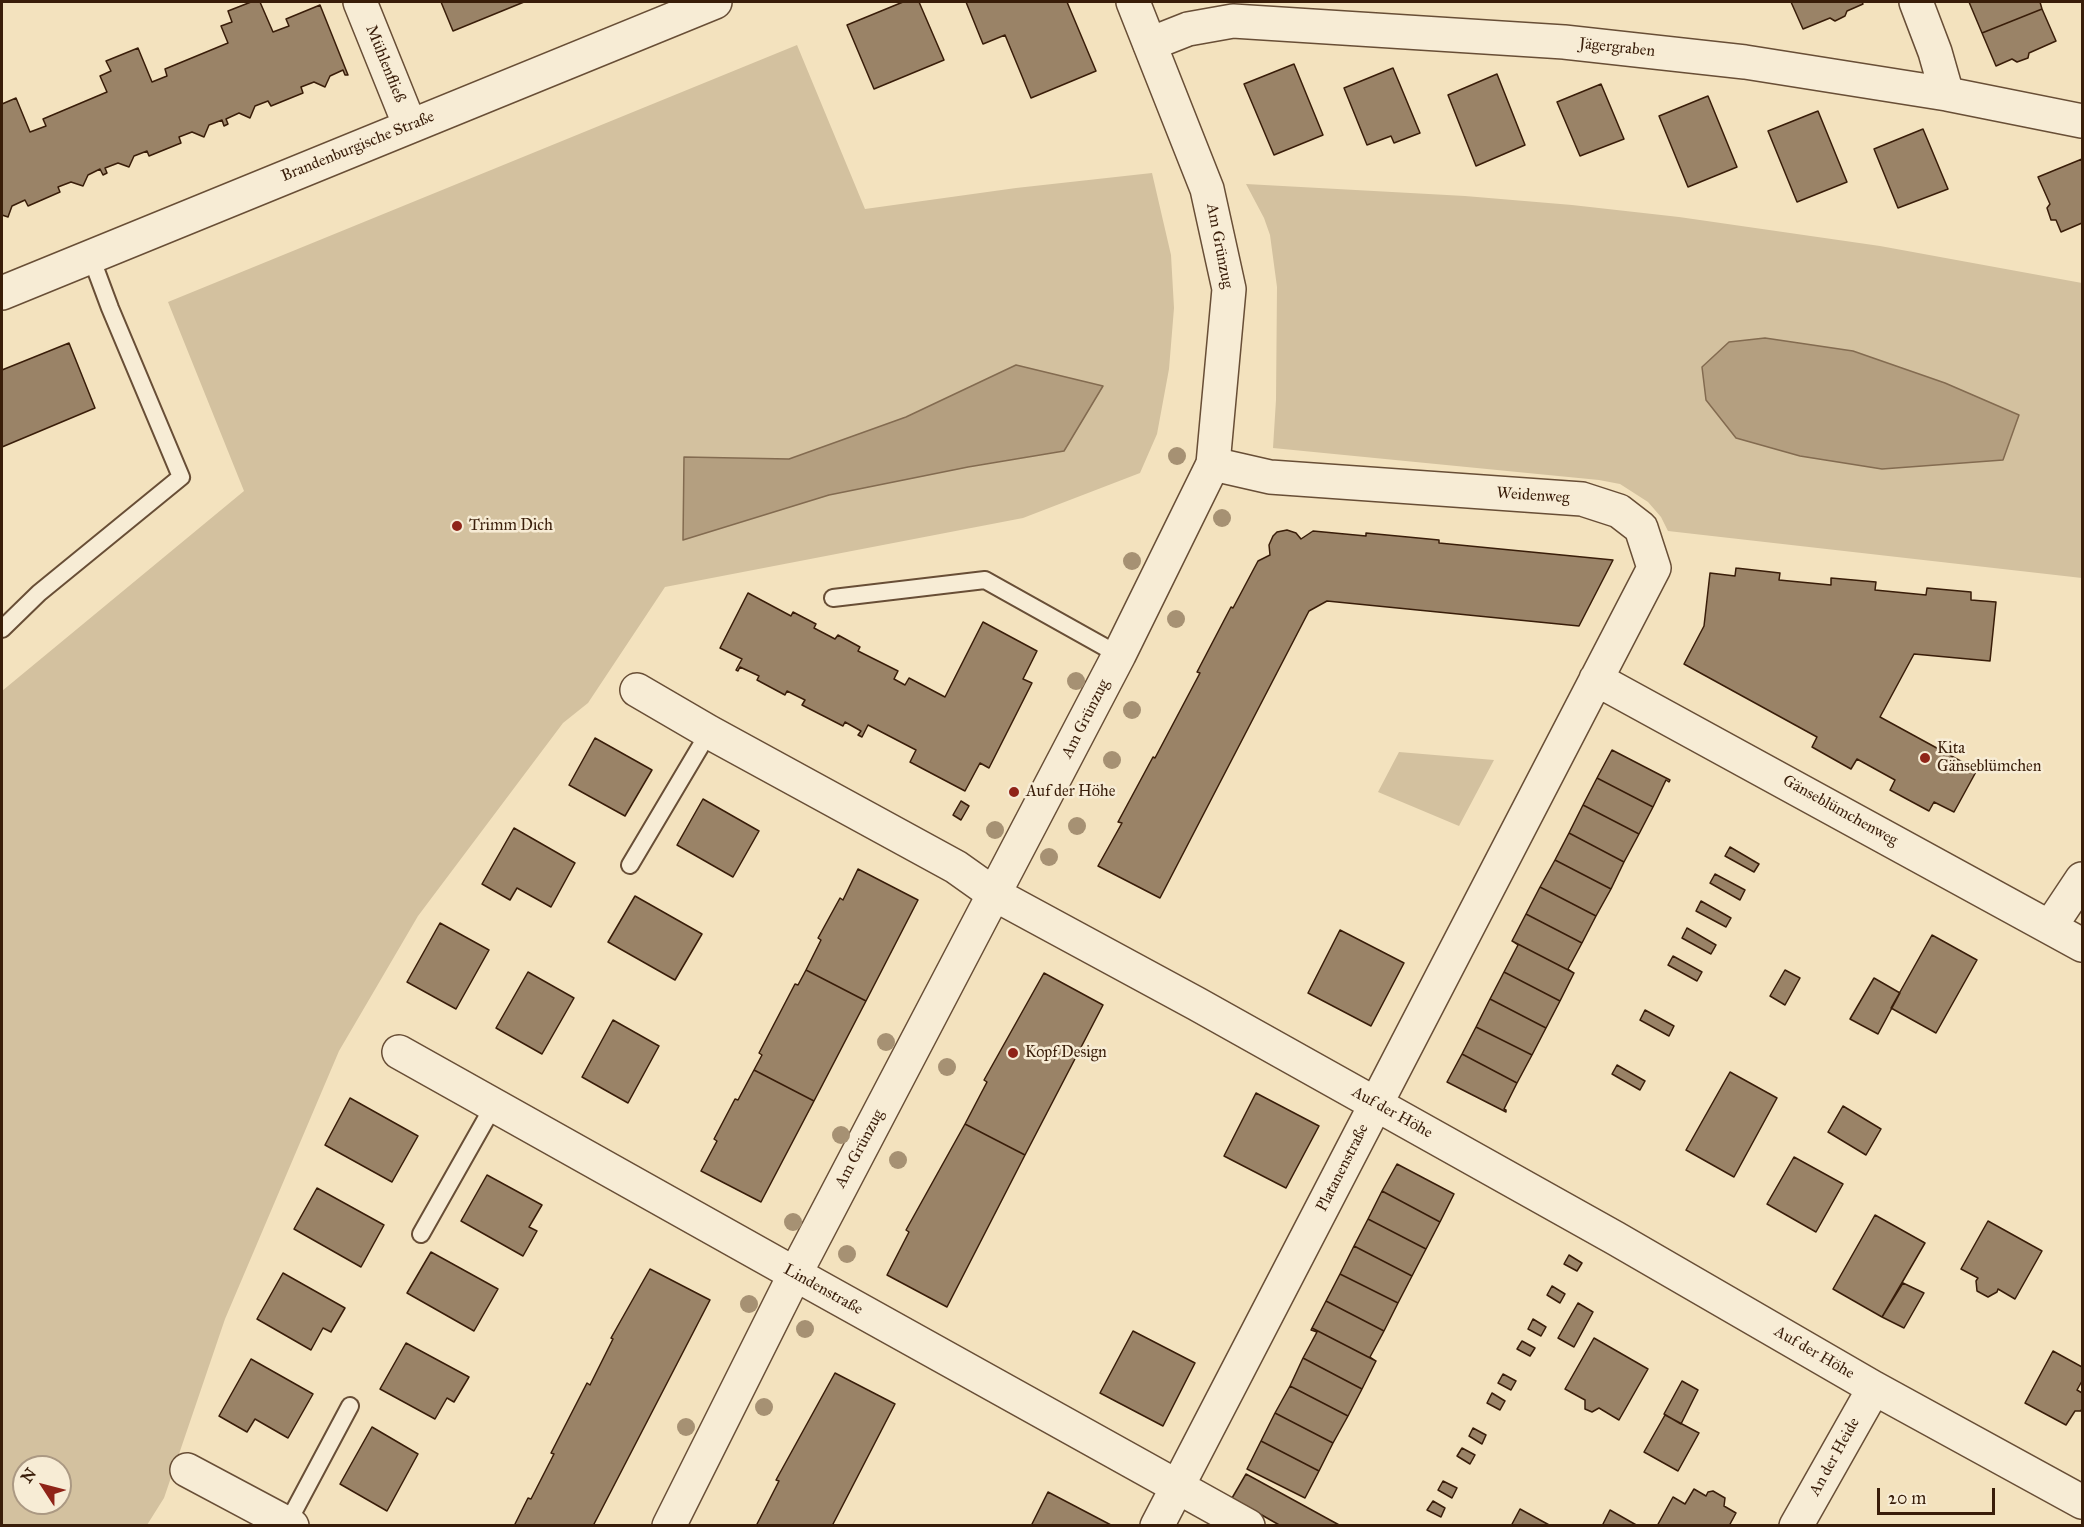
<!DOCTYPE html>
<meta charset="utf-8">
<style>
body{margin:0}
#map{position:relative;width:2084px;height:1527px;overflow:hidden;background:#f3e2be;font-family:"IM FELL Great Primer",serif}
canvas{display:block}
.frame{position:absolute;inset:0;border:3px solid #391d09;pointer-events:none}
.north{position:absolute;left:12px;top:1455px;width:60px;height:60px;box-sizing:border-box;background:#f7ecd5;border:2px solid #ab9983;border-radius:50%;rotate:306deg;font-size:16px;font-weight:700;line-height:24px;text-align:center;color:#391d09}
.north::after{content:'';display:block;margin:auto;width:21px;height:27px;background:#8f2418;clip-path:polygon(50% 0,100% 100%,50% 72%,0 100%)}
.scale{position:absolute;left:1877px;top:1488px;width:118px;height:27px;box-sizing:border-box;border:3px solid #391d09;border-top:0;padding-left:8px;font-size:18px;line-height:21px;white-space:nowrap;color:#391d09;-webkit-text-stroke:4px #f7ecd5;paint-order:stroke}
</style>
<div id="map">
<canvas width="2084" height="1527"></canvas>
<div class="frame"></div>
<div class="north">N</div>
<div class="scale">20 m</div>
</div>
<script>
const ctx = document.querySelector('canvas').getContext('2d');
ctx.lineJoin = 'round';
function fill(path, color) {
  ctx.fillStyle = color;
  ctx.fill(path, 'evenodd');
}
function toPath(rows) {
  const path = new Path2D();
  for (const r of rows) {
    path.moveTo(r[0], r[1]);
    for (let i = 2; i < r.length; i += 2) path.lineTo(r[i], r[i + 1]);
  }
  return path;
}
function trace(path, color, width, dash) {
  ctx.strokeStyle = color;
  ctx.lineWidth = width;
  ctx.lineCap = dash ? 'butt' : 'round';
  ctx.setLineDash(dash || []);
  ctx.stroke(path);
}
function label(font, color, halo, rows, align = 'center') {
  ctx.font = font + ' "IM FELL Great Primer",serif';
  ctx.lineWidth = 5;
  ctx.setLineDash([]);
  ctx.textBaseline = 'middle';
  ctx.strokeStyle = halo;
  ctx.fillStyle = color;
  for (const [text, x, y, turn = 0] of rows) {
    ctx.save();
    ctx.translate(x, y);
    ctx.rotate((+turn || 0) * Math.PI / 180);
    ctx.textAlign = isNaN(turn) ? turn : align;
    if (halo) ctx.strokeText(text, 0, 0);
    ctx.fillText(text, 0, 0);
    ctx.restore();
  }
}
fill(toPath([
 [797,45,865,209,1016,188,1152,173,1171,255,1174,308,1169,369,1157,434,1140,473,1023,518,665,587,588,703,563,723,418,916,339,1051,225,1319,164,1498,147,1525,2,1526,2,691,244,491,168,302],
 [1016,365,1064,451,968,467,829,495,683,540,684,457,789,459,906,417],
 [24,1467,60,1467,60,1503,24,1503],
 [1246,184,1465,196,1572,205,1679,217,1880,246,2082,283,2082,578,1668,531,1661,517,1648,502,1620,484,1599,480,1273,448,1276,400,1277,287,1270,235,1264,218],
 [1853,351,1945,383,2019,415,1882,469,1800,456,1736,438],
 [1399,752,1494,760,1459,826,1378,792]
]), '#d3c19f');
const water = toPath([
 [1765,338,1853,351,1945,383,2019,415,2003,460,1882,469,1800,456,1736,438,1706,400,1702,367,1729,342,1765,338],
 [1016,365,1103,386,1064,451,968,467,829,495,683,540,684,457,789,459,906,417,1016,365]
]);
fill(water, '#b49f80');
trace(water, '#836b50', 1.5);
const building = toPath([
 [251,2,260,2,273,32,289,26,286,19,320,5,348,75,345,75,343,70,330,76,325,87,314,82,301,87,303,93,271,106,268,101,255,106,250,118,239,113,226,119,228,124,224,126,222,120,209,125,204,137,192,132,179,137,181,143,149,156,147,151,134,156,129,167,118,163,105,168,107,173,103,175,100,169,88,175,83,186,71,182,58,187,60,192,28,206,25,200,12,206,8,217,2,215,2,104,16,98,30,132,46,126,43,119,107,92,100,76,111,71,106,61,138,48,152,82,167,76,165,69,228,43,221,26,232,22,228,11,251,2],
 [441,2,524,2,453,31,441,2],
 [903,2,919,2,944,60,874,89,847,25,903,2],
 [966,2,1067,2,1096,71,1031,98,1005,35,983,44,966,2],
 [1791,2,1862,2,1863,4,1847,11,1845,16,1835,21,1830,18,1803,29,1791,2],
 [1969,2,2040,2,2042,9,1982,33,1969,2],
 [2042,9,2056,41,2029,53,2028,58,2017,62,2012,59,1996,66,1982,33,2042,9],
 [1294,64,1323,135,1274,155,1244,84,1294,64],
 [1393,68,1420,133,1394,143,1391,136,1367,145,1344,88,1393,68],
 [1497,74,1525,145,1476,166,1448,95,1497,74],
 [1601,84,1624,139,1580,156,1557,102,1601,84],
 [1708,96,1737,167,1688,187,1659,116,1708,96],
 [1818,111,1847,182,1797,202,1768,131,1818,111],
 [1923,129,1948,189,1898,208,1874,149,1923,129],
 [2082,159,2082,223,2061,232,2056,220,2051,220,2047,208,2050,204,2038,177,2082,159],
 [69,343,95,408,2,447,2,370,69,343],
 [1287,530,1296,533,1301,539,1313,531,1366,536,1366,533,1439,540,1439,543,1613,560,1579,626,1327,601,1309,611,1160,898,1098,866,1122,823,1118,822,1153,757,1155,758,1200,673,1197,672,1231,607,1233,608,1258,561,1270,555,1269,545,1273,536,1277,532,1287,530],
 [1736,568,1780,573,1779,580,1831,585,1831,578,1876,582,1875,590,1926,595,1927,588,1971,592,1971,600,1996,602,1990,661,1914,654,1880,717,1977,770,1954,812,1934,802,1929,811,1890,790,1895,780,1857,759,1851,769,1812,747,1817,737,1684,664,1704,626,1710,573,1735,576,1736,568],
 [748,593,791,616,793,612,816,624,814,628,835,639,838,635,860,647,858,651,898,671,894,679,905,685,909,678,945,697,983,622,1037,651,1023,679,1032,683,989,768,980,763,965,791,910,762,916,750,868,725,862,737,858,735,861,731,845,722,843,726,802,705,805,700,787,691,785,695,757,680,759,676,740,667,738,671,736,670,742,659,720,648,748,593],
 [595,738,652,770,625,816,569,785,595,738],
 [1612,750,1670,780,1669,782,1666,780,1653,807,1597,778,1612,750],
 [1597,778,1653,807,1639,834,1583,805,1597,778],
 [703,799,759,831,733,877,677,845,703,799],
 [961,801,969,806,961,820,953,815,961,801],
 [1583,805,1639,834,1624,862,1569,833,1583,805],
 [514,828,575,863,551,907,517,888,510,900,482,884,514,828],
 [1569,833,1624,862,1611,889,1555,860,1569,833],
 [1730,847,1759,864,1754,872,1725,856,1730,847],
 [1555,860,1611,889,1596,916,1540,887,1555,860],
 [858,869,918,900,866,1001,806,970,821,940,818,938,840,898,843,900,858,869],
 [1715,874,1745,890,1740,900,1710,883,1715,874],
 [1540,887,1596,916,1582,943,1526,914,1540,887],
 [635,896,702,934,675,980,608,942,635,896],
 [1701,901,1731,918,1726,927,1696,911,1701,901],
 [1526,914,1582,943,1568,969,1574,973,1512,941,1526,914],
 [440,923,489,950,456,1009,407,982,440,923],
 [1687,928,1716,945,1711,954,1682,938,1687,928],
 [1340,930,1404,963,1371,1026,1308,993,1340,930],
 [1932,935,1977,960,1936,1033,1891,1008,1932,935],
 [1512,941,1574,973,1560,1001,1504,972,1518,945,1512,941],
 [1673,956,1702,972,1697,981,1668,965,1673,956],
 [806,970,866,1001,814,1101,754,1070,762,1055,759,1053,795,984,798,985,806,970],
 [1785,970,1800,978,1785,1005,1770,996,1785,970],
 [528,972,574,998,542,1054,496,1028,528,972],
 [1504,972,1560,1001,1546,1028,1490,999,1504,972],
 [1044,973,1103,1005,1025,1155,965,1124,987,1082,984,1080,1044,973],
 [1874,978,1900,993,1878,1034,1850,1019,1874,978],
 [1490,999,1546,1028,1532,1055,1476,1027,1490,999],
 [1645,1010,1674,1026,1669,1036,1640,1020,1645,1010],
 [613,1020,659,1046,628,1103,582,1077,613,1020],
 [1476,1027,1532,1055,1517,1083,1462,1054,1476,1027],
 [1462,1054,1517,1083,1504,1109,1506,1110,1506,1112,1447,1082,1462,1054],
 [1617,1065,1645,1081,1640,1090,1612,1074,1617,1065],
 [754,1070,814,1101,761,1202,701,1171,717,1141,714,1139,735,1099,738,1100,754,1070],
 [1730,1072,1777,1098,1734,1177,1686,1150,1730,1072],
 [1256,1093,1319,1126,1286,1188,1224,1156,1256,1093],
 [350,1098,418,1136,392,1182,325,1145,350,1098],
 [1843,1106,1881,1129,1866,1155,1828,1132,1843,1106],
 [965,1124,1025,1155,947,1307,887,1275,909,1232,906,1230,965,1124],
 [1794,1157,1843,1184,1816,1232,1767,1204,1794,1157],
 [1397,1164,1454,1194,1440,1222,1382,1191,1397,1164],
 [487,1175,542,1205,529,1227,537,1231,523,1256,461,1221,487,1175],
 [317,1188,384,1225,361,1267,294,1229,317,1188],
 [1382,1191,1440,1222,1426,1249,1368,1219,1382,1191],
 [1875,1215,1925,1243,1882,1317,1833,1289,1875,1215],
 [1368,1219,1426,1249,1412,1276,1354,1246,1368,1219],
 [1988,1221,2042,1251,2015,1299,1998,1289,1997,1292,1988,1297,1977,1291,1976,1281,1978,1278,1961,1269,1988,1221],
 [1354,1246,1412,1276,1398,1303,1340,1274,1354,1246],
 [431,1252,498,1289,474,1331,407,1293,431,1252],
 [1569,1255,1582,1263,1577,1271,1564,1264,1569,1255],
 [650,1269,710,1300,593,1526,514,1526,528,1498,531,1499,554,1454,551,1453,587,1383,590,1385,613,1339,611,1338,650,1269],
 [283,1273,345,1308,331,1332,323,1328,311,1350,257,1319,283,1273],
 [1340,1274,1398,1303,1384,1331,1326,1301,1340,1274],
 [1903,1283,1924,1293,1904,1328,1882,1317,1903,1283],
 [1552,1286,1565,1294,1560,1303,1547,1295,1552,1286],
 [1326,1301,1384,1331,1370,1357,1376,1361,1312,1328,1326,1301],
 [1578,1303,1593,1312,1574,1347,1558,1338,1578,1303],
 [1533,1319,1546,1327,1541,1336,1528,1329,1533,1319],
 [1312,1328,1376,1361,1362,1389,1303,1358,1317,1332,1311,1330,1312,1328],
 [1133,1331,1195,1363,1163,1426,1100,1393,1133,1331],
 [1594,1338,1648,1369,1619,1420,1599,1408,1592,1412,1585,1409,1585,1400,1565,1389,1594,1338],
 [1522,1341,1535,1348,1530,1356,1517,1349,1522,1341],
 [406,1343,469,1377,454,1402,447,1398,435,1419,380,1389,406,1343],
 [2053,1351,2082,1367,2082,1381,2077,1390,2082,1393,2082,1408,2081,1411,2075,1411,2066,1425,2025,1403,2053,1351],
 [1303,1358,1362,1389,1348,1416,1290,1386,1303,1358],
 [251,1359,313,1394,288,1438,255,1419,247,1432,219,1416,251,1359],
 [835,1373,895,1404,832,1526,756,1526,779,1481,776,1480,835,1373],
 [1503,1374,1516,1381,1511,1390,1498,1383,1503,1374],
 [1682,1381,1698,1390,1681,1424,1664,1414,1682,1381],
 [1290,1386,1348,1416,1333,1443,1275,1413,1290,1386],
 [1492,1393,1505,1401,1500,1410,1487,1403,1492,1393],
 [1275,1413,1333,1443,1319,1471,1261,1441,1275,1413],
 [1665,1415,1699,1433,1678,1471,1644,1452,1665,1415],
 [372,1427,418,1454,387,1511,340,1484,372,1427],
 [1473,1428,1486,1435,1482,1444,1469,1436,1473,1428],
 [1261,1441,1319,1471,1305,1498,1247,1469,1261,1441],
 [1462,1448,1475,1455,1470,1464,1457,1456,1462,1448],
 [1246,1474,1341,1526,1281,1526,1232,1498,1246,1474],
 [1443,1481,1457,1488,1452,1498,1438,1490,1443,1481],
 [1694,1489,1706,1496,1708,1492,1713,1491,1725,1498,1724,1506,1736,1513,1729,1526,1657,1526,1673,1497,1685,1504,1694,1489],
 [1048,1492,1111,1525,1110,1526,1031,1526,1048,1492],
 [1433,1501,1445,1508,1441,1517,1427,1510,1433,1501],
 [1520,1509,1551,1526,1511,1526,1520,1509],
 [1610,1510,1638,1526,1602,1526,1610,1510]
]);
fill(building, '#9a8367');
trace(building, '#391d09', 1.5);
const service = toPath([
 [833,598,985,580,1119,655],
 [2,629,39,593,181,477,110,308,91,257],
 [630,865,709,732],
 [421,1234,494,1105],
 [286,1526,350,1406]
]);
const minor = toPath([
 [360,2,410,126],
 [1916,2,1935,52,1947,94],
 [1150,44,1188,29,1233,21,1564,42,1745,62,1947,94,2082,121],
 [2,293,715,2],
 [1596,679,2082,945],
 [637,690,709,732,956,867,994,894,1197,1004,1615,1238,1874,1388,2082,1502],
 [2050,927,2082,879],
 [399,1052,795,1274,1248,1526],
 [187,1470,292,1526],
 [1157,1526,1654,568,1641,528,1619,511,1582,499,1270,477,1213,464],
 [1796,1526,1874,1388]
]);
const tertiary = toPath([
 [669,1526,795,1274,1119,655,1213,464,1229,289,1207,189,1133,2]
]);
trace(service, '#684e36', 20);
trace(minor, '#684e36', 36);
trace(tertiary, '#684e36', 36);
trace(service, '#f7ecd5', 16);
trace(minor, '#f7ecd5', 33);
trace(tertiary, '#f7ecd5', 33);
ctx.fillStyle = '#a69173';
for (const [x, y] of [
 [1177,456],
 [1222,518],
 [1132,561],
 [1176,619],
 [1076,681],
 [1132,710],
 [1112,760],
 [1077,826],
 [995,830],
 [1049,857],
 [886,1042],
 [947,1067],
 [841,1135],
 [898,1160],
 [793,1222],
 [847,1254],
 [749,1304],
 [805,1329],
 [764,1407],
 [686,1427]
]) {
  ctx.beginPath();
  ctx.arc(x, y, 9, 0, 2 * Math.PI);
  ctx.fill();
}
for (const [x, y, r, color] of [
 [457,526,6,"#8f2418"],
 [1925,758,6,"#8f2418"],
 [1014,792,6,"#8f2418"],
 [1013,1053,6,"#8f2418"]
]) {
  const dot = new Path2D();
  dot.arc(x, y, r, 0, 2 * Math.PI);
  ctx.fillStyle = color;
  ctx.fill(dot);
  trace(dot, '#f7ecd5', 2);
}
label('16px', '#391d09', '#f7ecd5', [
 ["Jägergraben",1617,48,6],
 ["Mühlenfließ",385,64,68],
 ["Brandenburgische Straße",358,147,-22],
 ["Am Grünzug",1219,246,79],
 ["Weidenweg",1533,496,4],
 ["Am Grünzug",1086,719,-63],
 ["Gänseblümchenweg",1840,811,29],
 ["Auf der Höhe",1392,1113,29],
 ["Am Grünzug",860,1149,-62],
 ["Platanenstraße",1343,1168,-63],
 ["Lindenstraße",823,1290,29],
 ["Auf der Höhe",1814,1353,30],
 ["An der Heide",1835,1457,-61]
]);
label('16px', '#391d09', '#f7ecd5', [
 ["Trimm Dich",469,526],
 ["Kita",1937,749],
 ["Gänseblümchen",1937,767],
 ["Auf der Höhe",1026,792],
 ["Kopf Design",1025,1053]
], 'left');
</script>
